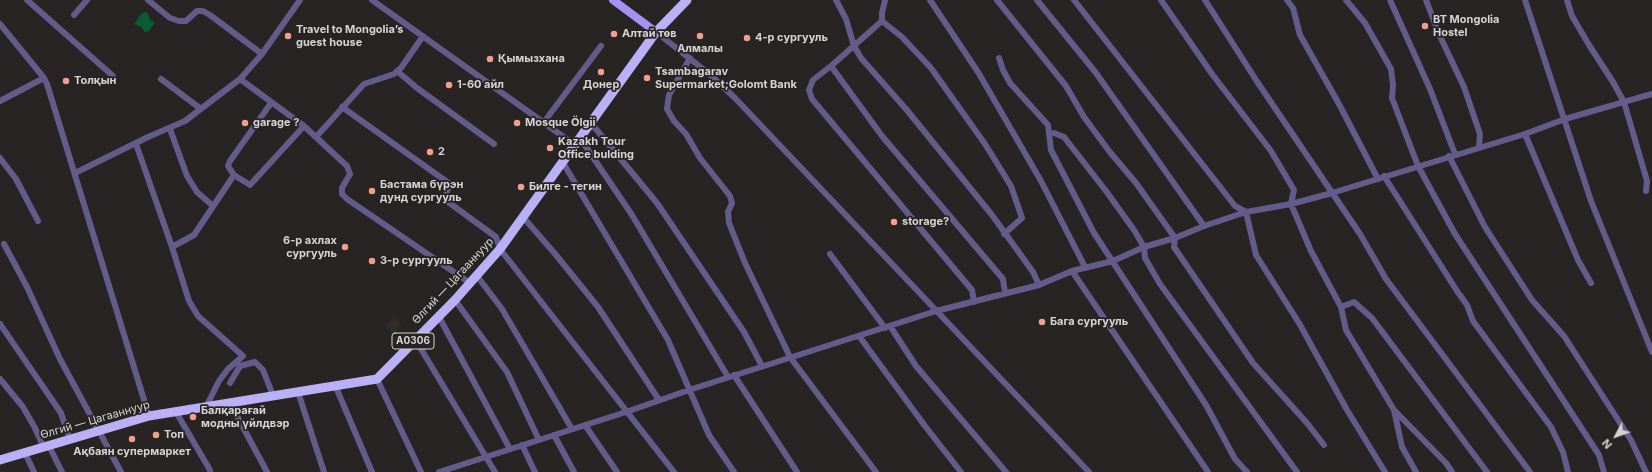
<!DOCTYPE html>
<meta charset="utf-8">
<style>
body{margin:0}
#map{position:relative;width:1652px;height:472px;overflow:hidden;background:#272423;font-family:Inter,sans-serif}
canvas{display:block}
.north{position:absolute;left:1596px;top:416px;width:40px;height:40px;-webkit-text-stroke:3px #272423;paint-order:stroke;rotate:229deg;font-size:11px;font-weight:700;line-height:16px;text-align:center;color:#d6d4d3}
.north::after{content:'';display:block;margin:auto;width:14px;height:18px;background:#d6d4d3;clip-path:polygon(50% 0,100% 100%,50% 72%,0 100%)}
</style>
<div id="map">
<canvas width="1652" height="472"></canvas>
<div class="north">N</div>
</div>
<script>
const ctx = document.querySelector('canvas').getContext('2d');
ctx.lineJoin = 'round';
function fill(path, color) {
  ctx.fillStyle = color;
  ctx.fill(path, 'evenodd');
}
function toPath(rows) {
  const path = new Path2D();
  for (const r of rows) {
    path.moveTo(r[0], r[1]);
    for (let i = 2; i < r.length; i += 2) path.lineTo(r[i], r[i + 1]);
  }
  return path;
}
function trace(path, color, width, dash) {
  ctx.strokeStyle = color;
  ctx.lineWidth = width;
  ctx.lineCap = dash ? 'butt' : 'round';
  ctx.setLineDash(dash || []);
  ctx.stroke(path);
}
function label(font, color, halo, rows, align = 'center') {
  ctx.font = font + ' Inter,sans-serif';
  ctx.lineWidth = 3.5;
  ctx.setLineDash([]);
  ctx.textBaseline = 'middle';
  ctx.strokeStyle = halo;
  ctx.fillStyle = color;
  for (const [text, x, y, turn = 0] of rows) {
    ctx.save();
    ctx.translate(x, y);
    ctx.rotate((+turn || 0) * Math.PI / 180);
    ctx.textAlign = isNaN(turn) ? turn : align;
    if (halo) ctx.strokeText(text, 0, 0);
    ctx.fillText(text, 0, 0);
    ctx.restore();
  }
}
fill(toPath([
 [395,316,402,326,393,334,386,326]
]), '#332b26');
fill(toPath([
 [147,12,151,21,154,22,154,24,149,31,145,32,141,27,134,24,142,13]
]), '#075e34');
trace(toPath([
 [27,0,113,76],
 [148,0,170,18,179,21,186,21,197,11,203,11,210,15,262,54],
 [372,0,575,145],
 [836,0,846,19,854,46,861,58,906,109,992,215,1033,272,1039,285],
 [930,0,978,72,1041,181,1085,267],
 [997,0,1066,86,1084,117,1109,151,1136,183,1175,238,1174,247,1253,363,1307,423,1324,445],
 [1037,0,1096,73,1204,226],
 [1074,0,1235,206,1246,212,1256,255,1299,323,1347,410,1385,472],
 [1161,0,1212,74,1271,151,1294,190,1291,204,1311,251,1341,307,1346,330,1394,410,1402,447,1416,472],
 [1205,0,1256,80,1360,234,1386,279,1530,472],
 [1287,0,1293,8,1300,35,1339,104,1378,179],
 [1346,0,1365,23,1391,69,1393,85,1392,98,1418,166,1455,234,1599,455,1604,472],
 [1390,0,1430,89,1455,154],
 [1426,0,1439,34,1464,87,1480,134,1479,147],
 [1525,0,1591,201,1652,352],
 [1567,0,1572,16,1589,45,1613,82,1624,102,1647,181,1646,191],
 [74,15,87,0],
 [882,21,902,37,931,68,985,144,1011,186,1022,218,1004,234],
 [0,24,44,78,47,84,149,416],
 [656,32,708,73,735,98,1089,472],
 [690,58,669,95,667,109,674,121,686,134,700,158,730,196,732,203,728,212,729,223,745,263,790,357,876,472],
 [999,58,1003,70,1010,83,1048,125,1051,150,1094,233,1206,405,1235,459,1247,472],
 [831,66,882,21,882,13,885,0],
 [397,71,417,88,494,144],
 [161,79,201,109],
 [240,79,304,126,347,166,350,174,342,188,342,194,347,199,470,283],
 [0,101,44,78],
 [271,103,230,161,228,166,234,175,250,185,304,126],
 [342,107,450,184,444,199,496,237,500,249,674,472],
 [544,122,601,46],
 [591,123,657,203,744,332,762,366],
 [170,129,187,176,197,192,213,206],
 [1054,133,1064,137,1106,191,1134,230,1144,247,1145,258,1160,284,1297,472],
 [1525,134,1578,260,1591,283],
 [316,137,364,84,394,74,401,68,423,36],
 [580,138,632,215,728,377],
 [136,144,172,247,189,301,198,316,243,356,228,369,219,381,206,407],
 [1449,156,1485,227,1532,300,1564,336,1631,440,1646,472],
 [0,158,16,179,38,221],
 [562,161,668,340,709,435,734,472],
 [75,173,148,137,185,121,240,79,262,54,300,0],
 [1384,176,1457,291,1467,305,1473,321,1551,427,1563,452,1568,472],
 [523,217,556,255,598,307,659,400],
 [4,244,27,287,60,359,121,472],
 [172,247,194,235,234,175],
 [830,254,885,328],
 [1072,271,1208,472],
 [477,276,502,309,572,429],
 [455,300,507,372,539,440],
 [974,302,972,290,812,99,809,90,813,80,831,66,882,136,1003,279,1005,293],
 [1341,307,1354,302,1372,318,1487,472],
 [438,315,510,449],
 [0,324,61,413,70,440],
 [890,326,916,366,1006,472],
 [859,336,925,426,961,472],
 [415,339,495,472],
 [734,375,797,472],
 [0,379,23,407,35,428,44,448],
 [377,379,421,472],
 [230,383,240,366,255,362,263,370,272,393],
 [335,385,372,472],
 [298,392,324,472],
 [230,403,267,472],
 [1394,410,1446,463,1452,472],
 [176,412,210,470,210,472],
 [585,425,617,472],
 [554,435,574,472],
 [522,445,535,472],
 [49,446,62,472],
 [25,453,34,472],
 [439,472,626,412,689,390,936,311,1039,285,1072,271,1113,261,1144,247,1175,238,1204,226,1246,212,1291,204,1332,193,1525,134,1565,119,1652,94]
]), '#635c8a', 6);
trace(toPath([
 [613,0,656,32]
]), '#a292f1', 8);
trace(toPath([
 [0,460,149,416,377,379,455,300,500,249,656,32,687,0]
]), '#b9b0f5', 9);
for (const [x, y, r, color] of [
 [1425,26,4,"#f49e8a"],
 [614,34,4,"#f49e8a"],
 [288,36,4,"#f49e8a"],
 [700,36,4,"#f49e8a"],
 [747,38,4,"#f49e8a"],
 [490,59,4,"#f49e8a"],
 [601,72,4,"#f49e8a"],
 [647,78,4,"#f49e8a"],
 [66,81,4,"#f49e8a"],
 [449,85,4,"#f49e8a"],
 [245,123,4,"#f49e8a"],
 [517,123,4,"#f49e8a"],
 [550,148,4,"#f49e8a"],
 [430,152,4,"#f49e8a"],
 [521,187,4,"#f49e8a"],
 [372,191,4,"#f49e8a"],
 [894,222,4,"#f49e8a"],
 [345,247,4,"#f49e8a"],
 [372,261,4,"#f49e8a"],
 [1042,322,4,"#f49e8a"],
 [193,417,4,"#f49e8a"],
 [156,435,4,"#f49e8a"],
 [132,439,4,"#f49e8a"]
]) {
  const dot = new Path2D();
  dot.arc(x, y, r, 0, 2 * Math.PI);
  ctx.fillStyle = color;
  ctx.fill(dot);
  trace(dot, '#272423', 1.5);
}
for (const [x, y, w] of [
 [413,341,42]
]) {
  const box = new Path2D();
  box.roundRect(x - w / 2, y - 8, w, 16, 3);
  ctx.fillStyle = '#272423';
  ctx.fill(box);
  trace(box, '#d6d4d3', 1);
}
label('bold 10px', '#d6d4d3', null, [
 ["A0306",413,341]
]);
label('bold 11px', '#d6d4d3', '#272423', [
 ["BT Mongolia",1433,20],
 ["Hostel",1433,33],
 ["Travel to Mongolia’s",296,30],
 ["guest house",296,43],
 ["Алтай төв",622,34],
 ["4-р сургууль",755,38],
 ["Алмалы",700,49,"center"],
 ["Қымызхана",498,59],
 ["Tsambagarav",655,72],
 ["Supermarket;Golomt Bank",655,85],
 ["Толқын",74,81],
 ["1-60 айл",457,85],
 ["Донер",601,85,"center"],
 ["garage ?",253,123],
 ["Mosque Ölgii",525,123],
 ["Kazakh Tour",558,142],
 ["Office bulding",558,155],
 ["2",438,152],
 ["Бастама бүрэн",380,185],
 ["дунд сургууль",380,198],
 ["Билге - тегин",529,187],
 ["storage?",902,222],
 ["6-р ахлах",337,241,"right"],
 ["сургууль",337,254,"right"],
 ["3-р сургууль",380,261],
 ["Бага сургууль",1050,322],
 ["Балқарағай",201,411],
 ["модны үйлдвэр",201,424],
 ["Топ",164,435],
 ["Ақбаян супермаркет",132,452,"center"]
], 'left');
label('11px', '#d6d4d3', '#272423', [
 ["Өлгий — Цагааннуур",453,281,-47],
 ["Өлгий — Цагааннуур",95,420,-16]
]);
</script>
